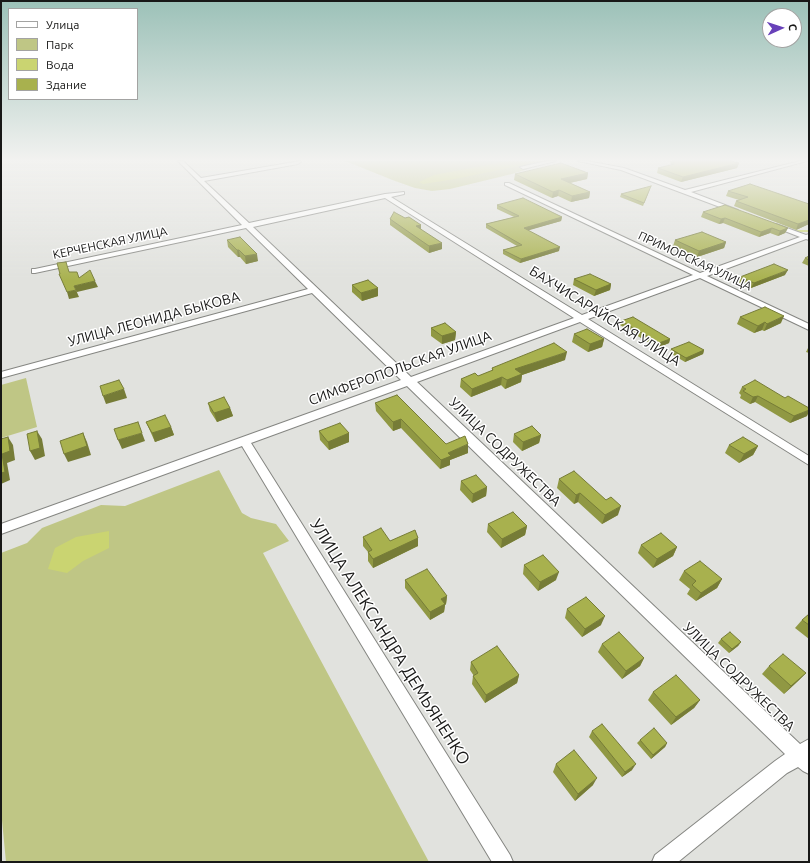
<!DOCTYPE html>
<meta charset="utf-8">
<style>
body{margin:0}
#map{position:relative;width:810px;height:863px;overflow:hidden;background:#e1e2de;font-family:Ubuntu,sans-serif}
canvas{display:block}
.frame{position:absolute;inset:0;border:2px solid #181817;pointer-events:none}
.legend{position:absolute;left:8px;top:8px;width:130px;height:92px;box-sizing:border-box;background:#fff;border:1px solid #a3a3a2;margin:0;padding:5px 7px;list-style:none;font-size:12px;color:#181817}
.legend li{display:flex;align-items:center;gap:8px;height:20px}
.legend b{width:20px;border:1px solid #a3a3a2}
.north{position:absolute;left:762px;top:8px;width:40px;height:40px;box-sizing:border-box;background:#fff;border:1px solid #a3a3a2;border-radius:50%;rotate:87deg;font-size:11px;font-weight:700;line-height:16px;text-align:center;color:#181817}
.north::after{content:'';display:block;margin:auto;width:14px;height:18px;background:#6841b9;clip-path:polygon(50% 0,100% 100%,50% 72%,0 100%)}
</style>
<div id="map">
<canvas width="810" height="863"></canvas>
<div class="frame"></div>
<ul class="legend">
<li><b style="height:5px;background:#fff"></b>Улица</li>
<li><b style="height:11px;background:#bfc685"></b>Парк</li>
<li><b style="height:11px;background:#cad471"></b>Вода</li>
<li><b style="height:11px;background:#a8b14e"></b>Здание</li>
</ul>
<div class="north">С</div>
</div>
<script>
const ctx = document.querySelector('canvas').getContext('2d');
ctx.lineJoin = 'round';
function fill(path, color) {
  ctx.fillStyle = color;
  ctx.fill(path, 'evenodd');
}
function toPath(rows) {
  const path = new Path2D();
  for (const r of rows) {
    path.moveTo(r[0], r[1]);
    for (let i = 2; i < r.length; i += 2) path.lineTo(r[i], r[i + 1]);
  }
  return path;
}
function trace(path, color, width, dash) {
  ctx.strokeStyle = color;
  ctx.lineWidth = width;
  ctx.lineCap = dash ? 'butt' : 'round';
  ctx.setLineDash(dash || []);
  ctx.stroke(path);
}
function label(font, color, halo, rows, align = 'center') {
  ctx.font = font + ' Ubuntu,sans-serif';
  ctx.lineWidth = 3;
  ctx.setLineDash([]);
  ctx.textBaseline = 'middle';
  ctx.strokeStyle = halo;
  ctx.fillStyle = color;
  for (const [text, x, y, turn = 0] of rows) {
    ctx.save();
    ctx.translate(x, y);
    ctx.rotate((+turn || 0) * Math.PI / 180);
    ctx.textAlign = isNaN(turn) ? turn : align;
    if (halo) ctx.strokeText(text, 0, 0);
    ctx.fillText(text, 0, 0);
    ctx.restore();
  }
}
fill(toPath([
 [345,161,545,161,532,163,528,169,512,174,450,189,432,191,415,188,395,181],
 [26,378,37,427,1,438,1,385],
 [219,470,242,513,251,518,276,524,289,541,263,553,429,862,6,862,1,810,1,553,27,543,42,528,101,505,125,506]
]), '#bfc685');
fill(toPath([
 [509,161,543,161,455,179,423,184,419,182,434,175],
 [109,531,109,548,83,561,67,573,48,569,55,548,76,537]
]), '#cad471');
trace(toPath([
 [793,231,809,231]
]), '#cad471', 2);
const minor = toPath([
 [178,161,183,161,201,178,300,161,301,162,298,164,204,181,249,223,385,194,404,192,404,194,391,197,582,315,693,275,505,185,505,183,509,183,700,273,800,237,772,226,772,224,776,224,806,235,809,234,809,240,806,239,707,276,809,324,809,330,700,278,588,319,809,456,809,465,580,322,417,382,800,744,809,739,809,774,803,771,798,767,787,773,678,862,652,862,655,855,775,761,785,754,407,386,251,443,510,855,513,862,492,862,242,446,1,534,1,524,401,380,312,293,1,378,1,372,308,289,246,228,35,273,32,273,32,269,35,269,242,225,178,161],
 [385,198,574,318,411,377,253,227,385,198],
 [547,161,556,161,523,169,520,167,547,161],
 [578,161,587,161,624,168,685,190,800,161,807,161,691,192,738,210,739,211,736,213,621,170,578,161]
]);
trace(minor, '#858682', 2);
fill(minor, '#fff');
fill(toPath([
 [670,161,731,161,739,163,737,168,681,182,657,173,658,168,671,165],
 [588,173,587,179,570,183,590,192,589,198,571,202,558,196,552,198,514,180,515,174],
 [650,189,643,206,620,197,621,194],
 [728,191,809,204,809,224,796,230,734,206,736,201,739,200,726,196],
 [497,205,562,217,561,221,528,230,559,251,520,263,503,254,503,250,517,246,486,228,486,224,514,217,497,209],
 [703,212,788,228,785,233,778,236,770,233,759,237,723,223,719,224,701,217],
 [405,218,421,225,421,229,442,249,429,253,390,225,390,219],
 [227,240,258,261,246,264,240,257,238,257,228,247],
 [675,240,726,242,724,248,697,257,673,246],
 [809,256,809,266,802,263,805,258],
 [785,275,751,288,738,282,740,277],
 [574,279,611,284,610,290,594,296,573,285],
 [352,285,378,296,362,301,352,292],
 [740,317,781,323,764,331,762,330,754,333,737,324],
 [621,321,670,339,669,343,657,348,620,325],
 [431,328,456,332,455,340,442,344,431,336],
 [574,334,604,339,602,347,588,352,572,342],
 [809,346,809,353,806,352],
 [671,349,704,350,703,354,685,362,670,353],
 [565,360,522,375,521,382,505,389,501,385,471,397,460,387,461,379,478,376,492,371,492,368],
 [742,387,807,416,790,423,755,402,750,404,740,398,741,395,739,393],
 [208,403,230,408,233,416,217,422,210,411],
 [375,403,446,444,468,453,450,460,450,465,440,469,401,428,393,431,376,411],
 [146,422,171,427,174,435,155,442],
 [319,431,349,433,349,442,329,450,320,440],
 [514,434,541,435,539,443,522,451,513,442],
 [729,445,758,446,753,455,739,463,725,453],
 [559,479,606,500,618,515,602,524,578,502,574,504,557,488],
 [461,481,487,487,486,496,472,503,460,490],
 [488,524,527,526,525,535,501,548,487,532],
 [363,537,390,541,418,538,418,546,373,568,368,561,368,552,363,546],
 [641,545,677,547,673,556,653,568,638,553],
 [524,565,556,580,538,591,523,574],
 [684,571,722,579,717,588,696,601,687,594,690,589,679,580],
 [405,580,447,596,446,604,445,605,444,612,430,620,405,588],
 [567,609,601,625,582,637,565,618],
 [809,614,809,639,795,628,802,620],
 [721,639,741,642,738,646,729,653,718,643],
 [602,644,644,658,640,666,622,679,598,652],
 [471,662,519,675,517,683,485,703,472,684,473,676,474,676,470,670],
 [769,666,806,673,798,681,784,694,762,674],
 [653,692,700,700,694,708,671,725,648,700],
 [592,731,632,770,622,777,589,737],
 [640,740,667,743,665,747,651,759,637,743],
 [556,764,593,785,575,801,553,772]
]), '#909843');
fill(toPath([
 [739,163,737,168,681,182,683,177],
 [588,173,587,179,560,185,561,179],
 [559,190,558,196,552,198,553,192],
 [590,192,589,198,571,202,572,196],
 [562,217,561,221,523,232,524,228],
 [725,218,723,223,719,224,721,219],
 [809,220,809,224,796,230,798,224],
 [421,225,421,231,416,226],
 [772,228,770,233,759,237,761,232],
 [788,228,785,233,778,236,780,231],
 [726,242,724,248,697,257,699,251],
 [442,243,442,249,429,253,429,246],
 [560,247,559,251,520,263,521,259],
 [237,250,239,250,240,257,238,257],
 [257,254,258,261,246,264,245,256],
 [788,270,785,275,751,288,754,283],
 [95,281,98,287,77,292,74,286],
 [611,284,610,290,594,296,596,290],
 [378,288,378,296,362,301,361,293],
 [76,290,79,297,69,299,67,292],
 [784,316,781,323,764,331,767,324],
 [765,322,762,330,754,333,758,326],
 [456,332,455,340,442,344,442,336],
 [604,339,602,347,588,352,590,344],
 [670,339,669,343,657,348,659,343],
 [704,350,703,354,685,362,686,358],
 [567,352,565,360,522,375,521,382,505,389,507,380,515,369],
 [502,377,501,385,471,397,472,389],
 [124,389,127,398,106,404,103,396],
 [758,396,755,402,750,404,753,397],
 [230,408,233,416,217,422,214,413],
 [809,410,809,412,807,416,790,423,794,416],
 [401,419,401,428,393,431,393,422],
 [171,427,174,435,155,442,152,433],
 [37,431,42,439,45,456,35,460,30,451],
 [83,433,87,442,91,455,68,462,64,454],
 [142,433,145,441,122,449,118,440],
 [349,433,349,442,329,450,328,442],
 [541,435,539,443,522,451,523,442],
 [8,437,13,445,15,460,7,463,10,480,1,484,2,454],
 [468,444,468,453,450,460,450,465,440,469,441,460,448,453],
 [758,446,753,455,739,463,744,454],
 [487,487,486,496,472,503,473,494],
 [580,493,578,502,574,504,576,495],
 [621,506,618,515,602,524,605,515],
 [527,526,525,535,501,548,502,539],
 [418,538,418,546,373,568,373,559],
 [677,547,673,556,653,568,657,559],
 [559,572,556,580,538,591,540,582],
 [722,579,717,588,696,601,701,593],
 [447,596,446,604,445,605,444,612,430,620,430,612,441,599],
 [605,616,601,625,582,637,585,629],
 [741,642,738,646,729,653,732,649],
 [644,658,640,666,622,679,626,671],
 [806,673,798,681,784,694,791,686],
 [519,675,517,683,485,703,486,695],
 [700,700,694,708,671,725,676,717],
 [667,743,665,747,651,759,653,755],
 [636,764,632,770,622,777,625,772],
 [597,778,593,785,575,801,578,794]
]), '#767c37');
const building = toPath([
 [673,161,731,161,739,163,683,177,658,168,674,164,673,161],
 [561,163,588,173,561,179,590,192,572,196,559,190,553,192,515,174,561,163],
 [750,184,809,204,809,220,798,224,736,201,748,197,728,191,750,184],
 [651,186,644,203,621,194,651,186],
 [523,198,562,217,524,228,560,247,521,259,503,250,522,245,486,224,519,216,497,205,523,198],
 [725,205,788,228,780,231,772,228,761,232,725,218,721,219,703,212,725,205],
 [394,212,405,218,409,217,421,225,416,226,442,243,429,246,390,219,394,212],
 [702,232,726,242,699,251,675,240,702,232],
 [240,237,257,254,245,256,239,250,237,250,227,240,240,237],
 [809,256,809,260,805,258,809,256],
 [66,262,69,272,77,272,79,278,90,270,95,281,74,286,76,290,67,292,59,274,60,274,57,263,66,262],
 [774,264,788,270,754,283,740,277,774,264],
 [590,274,611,284,596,290,574,279,590,274],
 [368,280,378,288,361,293,352,285,368,280],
 [765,307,784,316,767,324,765,322,758,326,740,317,765,307],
 [633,317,670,339,659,343,621,321,633,317],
 [445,323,456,332,442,336,431,328,445,323],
 [587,329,604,339,590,344,574,334,587,329],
 [689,342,704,350,686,358,671,349,689,342],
 [554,343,567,352,515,369,522,374,507,380,502,377,472,389,461,379,475,373,478,376,493,370,492,368,554,343],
 [119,380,124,389,103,396,100,386,119,380],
 [755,380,785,398,788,396,809,408,809,410,794,416,758,396,753,397,743,391,746,389,742,387,755,380],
 [397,395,446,444,465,436,468,444,448,453,451,456,441,460,401,419,393,422,375,403,397,395],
 [224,397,230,408,214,413,208,403,224,397],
 [165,415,171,427,152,433,146,422,165,415],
 [138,422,142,433,118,440,114,429,138,422],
 [340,423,349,433,328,442,319,431,340,423],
 [532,426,541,435,523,442,514,434,532,426],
 [37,431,40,448,30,451,27,434,37,431],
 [83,433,87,446,64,454,60,441,83,433],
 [8,437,10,451,2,454,5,472,1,473,1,439,8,437],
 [743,437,758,446,744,454,729,445,743,437],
 [574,471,606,500,611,497,621,506,605,515,580,493,576,495,559,479,574,471],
 [476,475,487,487,473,494,461,481,476,475],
 [513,512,527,526,502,539,488,524,513,512],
 [381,528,390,541,415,530,418,538,373,559,368,552,372,550,363,537,381,528],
 [661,533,677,547,657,559,641,545,661,533],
 [543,555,559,572,540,582,524,565,543,555],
 [700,561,722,579,701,593,692,585,696,581,684,571,700,561],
 [427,569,447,596,441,599,445,604,430,612,405,580,427,569],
 [586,597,605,616,585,629,567,609,586,597],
 [809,614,809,625,802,620,809,614],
 [619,632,644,658,626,671,602,644,619,632],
 [730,632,741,642,732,649,721,639,730,632],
 [497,646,519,675,486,695,473,676,478,673,471,662,497,646],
 [783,654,806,673,791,686,769,666,783,654],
 [676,675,700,700,676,717,653,692,676,675],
 [602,724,636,764,625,772,592,731,602,724],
 [654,728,667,743,653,755,640,740,654,728],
 [574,750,597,778,578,794,556,764,574,750]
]);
fill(building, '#a8b14e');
trace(building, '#767c37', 1);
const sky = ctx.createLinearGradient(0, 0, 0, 281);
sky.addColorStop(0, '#9cc1b8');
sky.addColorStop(0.57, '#f2f2f0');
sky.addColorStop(1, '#f2f2f000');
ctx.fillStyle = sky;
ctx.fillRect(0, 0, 810, 281);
label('12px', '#181817', '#fff', [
 ["КЕРЧЕНСКАЯ УЛИЦА",110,243,-12],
 ["ПРИМОРСКАЯ УЛИЦА",695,261,25]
]);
label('14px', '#181817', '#fff', [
 ["БАХЧИСАРАЙСКАЯ УЛИЦА",605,316,32],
 ["УЛИЦА ЛЕОНИДА БЫКОВА",154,319,-15],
 ["СИМФЕРОПОЛЬСКАЯ УЛИЦА",400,368,-20],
 ["УЛИЦА СОДРУЖЕСТВА",505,452,44],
 ["УЛИЦА СОДРУЖЕСТВА",739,677,44]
]);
label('17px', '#181817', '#fff', [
 ["УЛИЦА АЛЕКСАНДРА ДЕМЬЯНЕНКО",390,642,58]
]);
</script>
